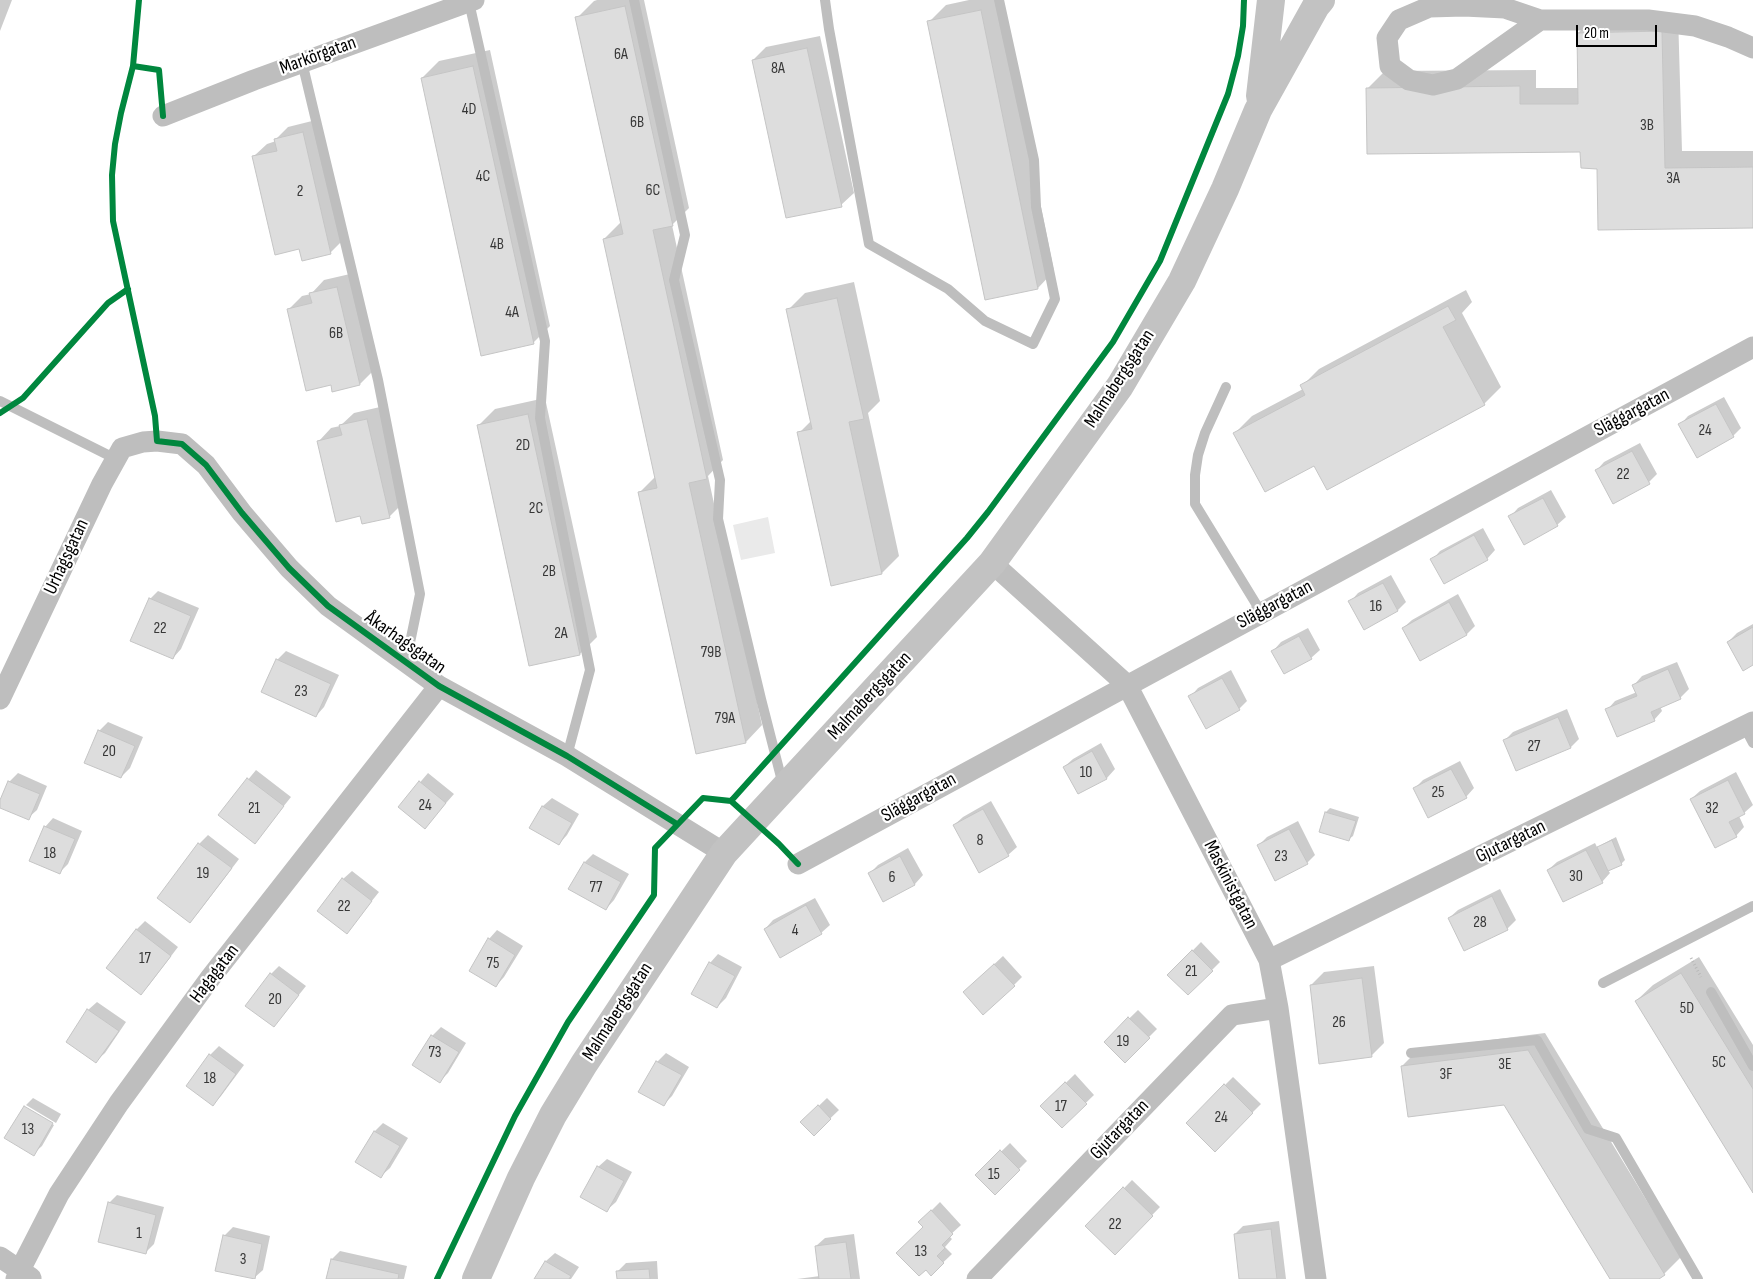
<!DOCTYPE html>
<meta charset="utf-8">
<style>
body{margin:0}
#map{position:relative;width:1753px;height:1279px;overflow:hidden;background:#fff;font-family:"Sofia Sans Condensed",sans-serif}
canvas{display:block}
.scale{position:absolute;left:1576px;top:25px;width:81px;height:22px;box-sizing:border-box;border:2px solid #000;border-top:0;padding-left:6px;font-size:15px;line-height:18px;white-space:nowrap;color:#000;-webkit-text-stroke:4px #fff;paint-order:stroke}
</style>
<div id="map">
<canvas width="1753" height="1279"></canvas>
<div class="scale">20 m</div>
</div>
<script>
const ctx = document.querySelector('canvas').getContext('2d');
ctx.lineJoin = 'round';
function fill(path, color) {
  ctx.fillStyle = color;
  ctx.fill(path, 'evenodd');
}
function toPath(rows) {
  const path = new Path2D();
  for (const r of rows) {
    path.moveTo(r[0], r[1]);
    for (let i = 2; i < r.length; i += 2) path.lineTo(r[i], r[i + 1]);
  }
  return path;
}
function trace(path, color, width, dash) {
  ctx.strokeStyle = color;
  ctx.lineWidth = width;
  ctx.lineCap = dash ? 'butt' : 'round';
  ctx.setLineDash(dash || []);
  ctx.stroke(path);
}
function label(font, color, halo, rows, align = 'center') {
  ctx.font = font + ' "Sofia Sans Condensed",sans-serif';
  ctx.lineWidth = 4.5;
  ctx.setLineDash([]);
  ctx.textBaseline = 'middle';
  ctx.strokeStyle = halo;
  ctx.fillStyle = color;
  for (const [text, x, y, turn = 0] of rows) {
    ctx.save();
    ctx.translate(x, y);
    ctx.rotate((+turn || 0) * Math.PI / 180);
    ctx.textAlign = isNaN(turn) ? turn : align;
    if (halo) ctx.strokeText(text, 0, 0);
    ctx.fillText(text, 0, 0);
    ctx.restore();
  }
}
fill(toPath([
 [768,517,775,553,741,560,733,525]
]), '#eaeaea');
fill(toPath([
 [0,0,12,0,0,31],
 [597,0,644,0,689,208,672,225,723,460,708,476,762,725,746,742,640,492,656,476,604,239,621,222,577,18,594,1],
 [969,0,999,0,1054,271,1038,288,929,22,946,5],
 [1678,14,1682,151,1753,151,1753,227,1598,167,1582,151,1368,88,1385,71,1536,70,1536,88,1579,88,1578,33,1595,16],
 [820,36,854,193,841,205,753,60,766,47],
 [490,50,550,326,533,343,422,78,439,61],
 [316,120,343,240,330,253,300,248,254,156,267,144,276,141,275,140,288,127],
 [350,274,372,372,360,384,332,384,289,309,302,296,311,294,324,280],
 [854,282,880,401,868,413,899,556,882,573,799,433,812,420,788,310,805,293],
 [1466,290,1472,302,1462,313,1501,387,1484,404,1315,464,1235,433,1252,416,1303,389,1302,386,1319,369],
 [1724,397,1741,428,1733,436,1680,425,1688,416],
 [545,398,597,637,580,654,530,665,478,426,495,409],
 [380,407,402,504,389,517,361,515,319,441,331,428,340,426,354,413],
 [1640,443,1657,474,1649,482,1596,471,1604,462],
 [1551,490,1566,517,1557,525,1510,517,1518,508],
 [1483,528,1495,550,1487,559,1432,560,1440,551],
 [1391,575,1406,602,1398,610,1350,602,1358,593],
 [158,591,199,608,181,649,173,658,150,599],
 [1458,594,1475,626,1467,634,1420,659,1403,628,1412,620],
 [1753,624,1753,663,1728,642,1737,633],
 [1308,628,1320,650,1311,658,1273,651,1281,642],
 [286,651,339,675,324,707,316,716,277,660],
 [1677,662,1689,689,1680,698,1660,706,1662,711,1654,720,1607,710,1615,701,1637,692,1634,685,1642,676],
 [1231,670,1247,701,1239,709,1190,697,1198,688],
 [1567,709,1579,739,1571,747,1517,770,1505,740,1513,732],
 [108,722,143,737,130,768,121,777,99,731],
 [1101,743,1115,769,1107,778,1078,793,1064,767,1073,759],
 [1460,761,1474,788,1466,797,1414,789,1423,780],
 [256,770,291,797,255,842,219,815],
 [1736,772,1753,805,1744,813,1739,816,1744,827,1736,836,1691,799,1700,791],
 [18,773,47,786,37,810,28,818,0,806,9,782],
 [428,773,454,794,425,827,400,806],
 [552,798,579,814,567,835,559,844,531,828,543,806],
 [991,801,1017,847,1008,855,954,825,963,817],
 [1330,808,1359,817,1353,836,1349,839,1320,831,1326,812],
 [53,818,82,831,68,864,59,873,45,827],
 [1298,821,1315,855,1307,863,1258,846,1267,837],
 [208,835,239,859,198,913,190,921,158,898,199,844],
 [1616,837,1625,860,1621,864,1608,870,1610,873,1602,882,1548,870,1557,862,1595,843,1598,849,1603,844],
 [908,848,923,875,915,884,884,900,869,874,878,865],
 [593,854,629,874,614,900,606,909,570,889,585,862],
 [352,871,379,892,347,932,343,879],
 [1500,889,1516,920,1507,929,1465,949,1449,918,1458,910],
 [815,898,830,925,821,933,765,929,773,920],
 [145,921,178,947,149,985,141,993,136,930],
 [497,930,523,946,504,977,496,986,489,939],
 [1201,942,1220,962,1188,994,1169,975],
 [718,954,742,967,726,998,717,1007,710,963],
 [1003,956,1022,977,1014,985,973,984],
 [1699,957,1753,1045,1753,1190,1636,1001,1653,985],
 [279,966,306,986,274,1026,271,974],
 [1374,966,1384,1043,1371,1056,1311,985,1324,972],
 [97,1002,126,1022,105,1053,96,1061,88,1010],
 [1138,1010,1157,1029,1125,1061,1105,1042],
 [441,1027,466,1043,448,1073,440,1081,414,1065,432,1036],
 [1545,1033,1681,1257,1664,1274,1656,1279,1612,1279,1505,1103,1402,1066,1419,1049],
 [219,1046,244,1065,221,1096,213,1104,188,1086,210,1055],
 [666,1053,689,1067,672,1096,663,1105,640,1091,657,1062],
 [1075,1074,1094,1095,1062,1126,1042,1106],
 [1233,1077,1261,1104,1215,1150,1187,1123],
 [33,1098,61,1114,56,1123,26,1105],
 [827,1098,839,1110,814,1134,802,1122],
 [25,1106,25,1108,54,1125,42,1146,33,1154,6,1138],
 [383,1123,408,1138,390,1168,381,1176,357,1162,375,1131],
 [1010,1143,1027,1161,995,1193,977,1175],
 [607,1159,632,1172,616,1202,607,1210,598,1167],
 [1132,1180,1160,1207,1115,1253,1087,1226],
 [117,1195,164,1207,154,1244,145,1253,109,1203],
 [940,1202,961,1225,949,1236,952,1239,945,1247,952,1254,931,1274,925,1227,920,1222],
 [1279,1221,1286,1279,1240,1279,1235,1234,1243,1226],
 [233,1227,270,1236,263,1270,254,1278,224,1236],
 [854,1234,860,1279,797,1279,820,1276,816,1246,825,1238],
 [340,1251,407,1266,404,1279,327,1279,332,1259],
 [555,1253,579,1267,571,1279,536,1279,546,1261],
 [657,1261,658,1279,618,1279,617,1272,626,1263]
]), '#0003');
const building = toPath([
 [625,6,673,226,653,230,707,479,689,483,746,743,696,754,638,492,657,488,603,239,623,234,575,17,625,6],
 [981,10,1038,289,985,300,927,21,981,10],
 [1662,31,1665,168,1753,167,1753,228,1598,230,1597,169,1581,168,1580,152,1367,154,1366,88,1520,86,1520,104,1578,104,1577,33,1662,31],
 [807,48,842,207,786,218,752,60,807,48],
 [473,66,534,344,481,356,421,78,473,66],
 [303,132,331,254,302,261,299,249,275,255,252,156,277,151,274,139,303,132],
 [337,287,360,385,332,392,331,385,306,391,287,309,312,303,309,293,337,287],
 [837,298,864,419,849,422,882,574,831,586,797,432,812,429,786,309,837,298],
 [1448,306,1456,320,1443,327,1485,405,1327,490,1314,466,1265,492,1233,433,1305,395,1300,385,1448,306],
 [1716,404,1734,437,1697,458,1678,424,1716,404],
 [528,414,580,655,529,666,477,425,528,414],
 [367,419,390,518,362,524,360,516,336,522,317,441,342,435,339,425,367,419],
 [1632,451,1650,484,1613,504,1595,470,1632,451],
 [1543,498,1558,526,1524,545,1508,516,1543,498],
 [1474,535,1488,560,1444,584,1430,559,1474,535],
 [1383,583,1398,611,1364,630,1348,601,1383,583],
 [149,598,191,616,173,659,130,641,149,598],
 [1449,602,1467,635,1420,661,1402,628,1449,602],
 [1753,627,1753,665,1743,671,1727,642,1753,627],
 [1299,636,1312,659,1284,674,1271,651,1299,636],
 [276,659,331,684,316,717,261,692,276,659],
 [1668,669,1681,699,1651,712,1655,721,1617,737,1605,709,1637,696,1632,685,1668,669],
 [1222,678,1240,710,1206,729,1188,696,1222,678],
 [1558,717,1571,748,1516,771,1503,740,1558,717],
 [98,730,135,746,121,778,84,763,98,730],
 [1092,751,1107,779,1078,794,1063,767,1092,751],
 [1451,769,1467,798,1428,818,1413,788,1451,769],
 [247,778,284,806,255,844,218,815,247,778],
 [1728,780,1745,814,1729,822,1737,837,1715,848,1690,799,1728,780],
 [8,781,40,794,29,820,0,808,0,800,8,781],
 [419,781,446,803,425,829,398,807,419,781],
 [542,806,572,823,559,845,529,828,542,806],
 [983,809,1009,856,979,873,953,825,983,809],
 [1325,812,1356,821,1349,841,1319,832,1325,812],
 [44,826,75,839,60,874,29,861,44,826],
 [1289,829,1308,864,1275,881,1257,845,1289,829],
 [1612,840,1622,865,1608,871,1597,847,1612,840],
 [198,843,232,868,190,923,157,898,198,843],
 [1586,850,1603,883,1563,902,1547,870,1586,850],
 [900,856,915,885,883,902,868,873,900,856],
 [584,862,621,882,606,910,568,889,584,862],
 [342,878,372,901,347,934,317,911,342,878],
 [1492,896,1508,930,1464,951,1448,918,1492,896],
 [806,905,822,934,780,958,764,929,806,905],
 [136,929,171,956,141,995,106,968,136,929],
 [488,938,515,955,496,987,469,971,488,938],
 [1192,950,1213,971,1188,995,1167,975,1192,950],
 [709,962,735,976,717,1008,691,994,709,962],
 [994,964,1015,986,983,1015,963,992,994,964],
 [270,973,299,995,274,1027,245,1006,270,973],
 [1681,973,1753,1089,1753,1193,1635,1001,1681,973],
 [1362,978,1372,1057,1319,1064,1310,985,1362,978],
 [87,1009,119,1031,96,1063,66,1042,87,1009],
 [1128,1017,1150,1038,1125,1063,1104,1042,1128,1017],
 [431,1035,459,1052,440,1083,412,1065,431,1035],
 [1528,1050,1665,1275,1659,1279,1610,1279,1504,1105,1408,1117,1401,1066,1528,1050],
 [209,1054,236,1074,213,1106,186,1086,209,1054],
 [656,1061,682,1075,664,1106,638,1092,656,1061],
 [1065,1082,1087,1104,1062,1128,1040,1106,1065,1082],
 [1224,1084,1253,1113,1215,1152,1186,1123,1224,1084],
 [818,1105,831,1119,814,1136,800,1122,818,1105],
 [24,1106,53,1123,34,1156,4,1138,24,1106],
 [374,1131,400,1146,381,1178,355,1162,374,1131],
 [1000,1150,1020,1170,995,1195,975,1175,1000,1150],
 [597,1166,624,1181,607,1212,580,1197,597,1166],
 [1123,1187,1153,1216,1115,1255,1085,1226,1123,1187],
 [108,1202,156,1215,146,1254,98,1242,108,1202],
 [931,1210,953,1234,942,1245,945,1248,937,1256,944,1263,931,1276,926,1270,919,1276,896,1253,923,1227,918,1222,931,1210],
 [1271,1229,1277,1279,1239,1279,1234,1234,1271,1229],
 [223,1235,262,1244,255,1279,215,1271,223,1235],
 [846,1242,851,1279,819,1279,815,1246,846,1242],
 [331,1259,399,1274,398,1279,326,1279,331,1259],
 [545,1261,571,1276,569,1279,534,1279,545,1261],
 [649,1269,650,1279,617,1279,616,1271,649,1269]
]);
fill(building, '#ddd');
trace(building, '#c5c5c5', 1);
trace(toPath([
 [1691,958,1701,977]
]), '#b8b8b8', 3, [1, 2.5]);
trace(toPath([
 [634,0,685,235,674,280,720,480,718,519,761,699,783,785],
 [825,0,829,29,869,244,948,289,985,321,1033,344,1055,299,1036,207,1034,160,999,0],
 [469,2,545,341,540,418,590,670,567,756],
 [302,62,378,380,420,594,406,662],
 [1226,387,1205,433,1198,455,1195,475,1195,504,1261,612],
 [0,401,116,459],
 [1744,726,1753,743],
 [1603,983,1753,906],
 [1711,992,1753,1066],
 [1411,1053,1537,1040,1588,1129,1616,1138,1698,1279]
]), '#bebebe', 10);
trace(toPath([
 [1540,20,1457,79,1433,85,1409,80,1390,66,1387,38,1399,20,1429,7,1464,6,1505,8,1540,20,1648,20,1695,26,1728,37,1753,48],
 [163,116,254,80,474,0],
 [992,563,1127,685,1269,960,1278,1008,1316,1279],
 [0,699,102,484,122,448,143,442,157,441,182,444,206,465,242,513,289,568,328,606,439,686,567,756,724,853],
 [798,864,1753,347],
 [1269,960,1753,722],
 [0,1257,31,1278],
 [16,1279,20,1270,59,1194,119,1103,211,977,439,686],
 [977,1279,1232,1015,1278,1008]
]), '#bebebe', 21);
trace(toPath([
 [1260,96,1271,0],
 [476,1279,521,1178,553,1115,584,1064,724,853,992,563,1120,386,1182,281,1225,189,1258,110,1316,6,1321,0]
]), '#c2c2c2', 28);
trace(toPath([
 [139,0,133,66,121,113,115,144,112,175,113,221,155,416,157,441,182,444,206,465,242,513,289,568,328,606,439,686,567,756,677,824],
 [133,66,159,70,163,116],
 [0,413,23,398,108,303,128,289],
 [731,801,967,538,988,512,1113,342,1160,261,1228,94,1238,56,1243,26,1244,0],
 [437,1279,515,1116,568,1022,654,895,655,848,703,798,731,801,779,844,798,864]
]), '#00873e', 6);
label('16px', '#373737', null, [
 ["6A",621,55],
 ["8A",778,69],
 ["4D",469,110],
 ["6B",637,123],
 ["3B",1647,126],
 ["4C",483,177],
 ["3A",1673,179],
 ["6C",653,191],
 ["2",300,192],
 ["4B",497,245],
 ["4A",512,313],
 ["6B",336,334],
 ["24",1705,431],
 ["2D",523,446],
 ["22",1623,475],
 ["2C",536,509],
 ["2B",549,572],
 ["16",1376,607],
 ["22",160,629],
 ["2A",561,634],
 ["79B",711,653],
 ["23",301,692],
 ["79A",725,719],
 ["27",1534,747],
 ["20",109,752],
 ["10",1086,773],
 ["25",1438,793],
 ["24",425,806],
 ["21",254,809],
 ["32",1712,809],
 ["8",980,841],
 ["18",50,854],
 ["23",1281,857],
 ["19",203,874],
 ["30",1576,877],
 ["6",892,878],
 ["77",596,888],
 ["22",344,907],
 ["28",1480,923],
 ["4",795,931],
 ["17",145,959],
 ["75",493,964],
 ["21",1191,972],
 ["20",275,1000],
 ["5D",1687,1009],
 ["26",1339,1023],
 ["19",1123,1042],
 ["73",435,1053],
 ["5C",1719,1063],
 ["3E",1505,1065],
 ["3F",1446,1075],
 ["18",210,1079],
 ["17",1061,1107],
 ["24",1221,1118],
 ["13",28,1130],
 ["15",994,1175],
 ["22",1115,1225],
 ["1",139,1234],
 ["13",921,1252],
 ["3",243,1260]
]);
label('19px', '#000', '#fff', [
 ["Markörgatan",318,56,-20],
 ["Malmabergsgatan",1120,379,-57],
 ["Släggargatan",1632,413,-28],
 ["Urhagsgatan",67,557,-65],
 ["Släggargatan",1275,605,-28],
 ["Åkarhagsgatan",405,643,35],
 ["Malmabergsgatan",870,696,-47],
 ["Släggargatan",919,798,-29],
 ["Gjutargatan",1511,842,-26],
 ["Maskinistgatan",1230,885,63],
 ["Hagagatan",215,974,-53],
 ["Malmabergsgatan",618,1012,-57],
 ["Gjutargatan",1120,1130,-46]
]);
</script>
